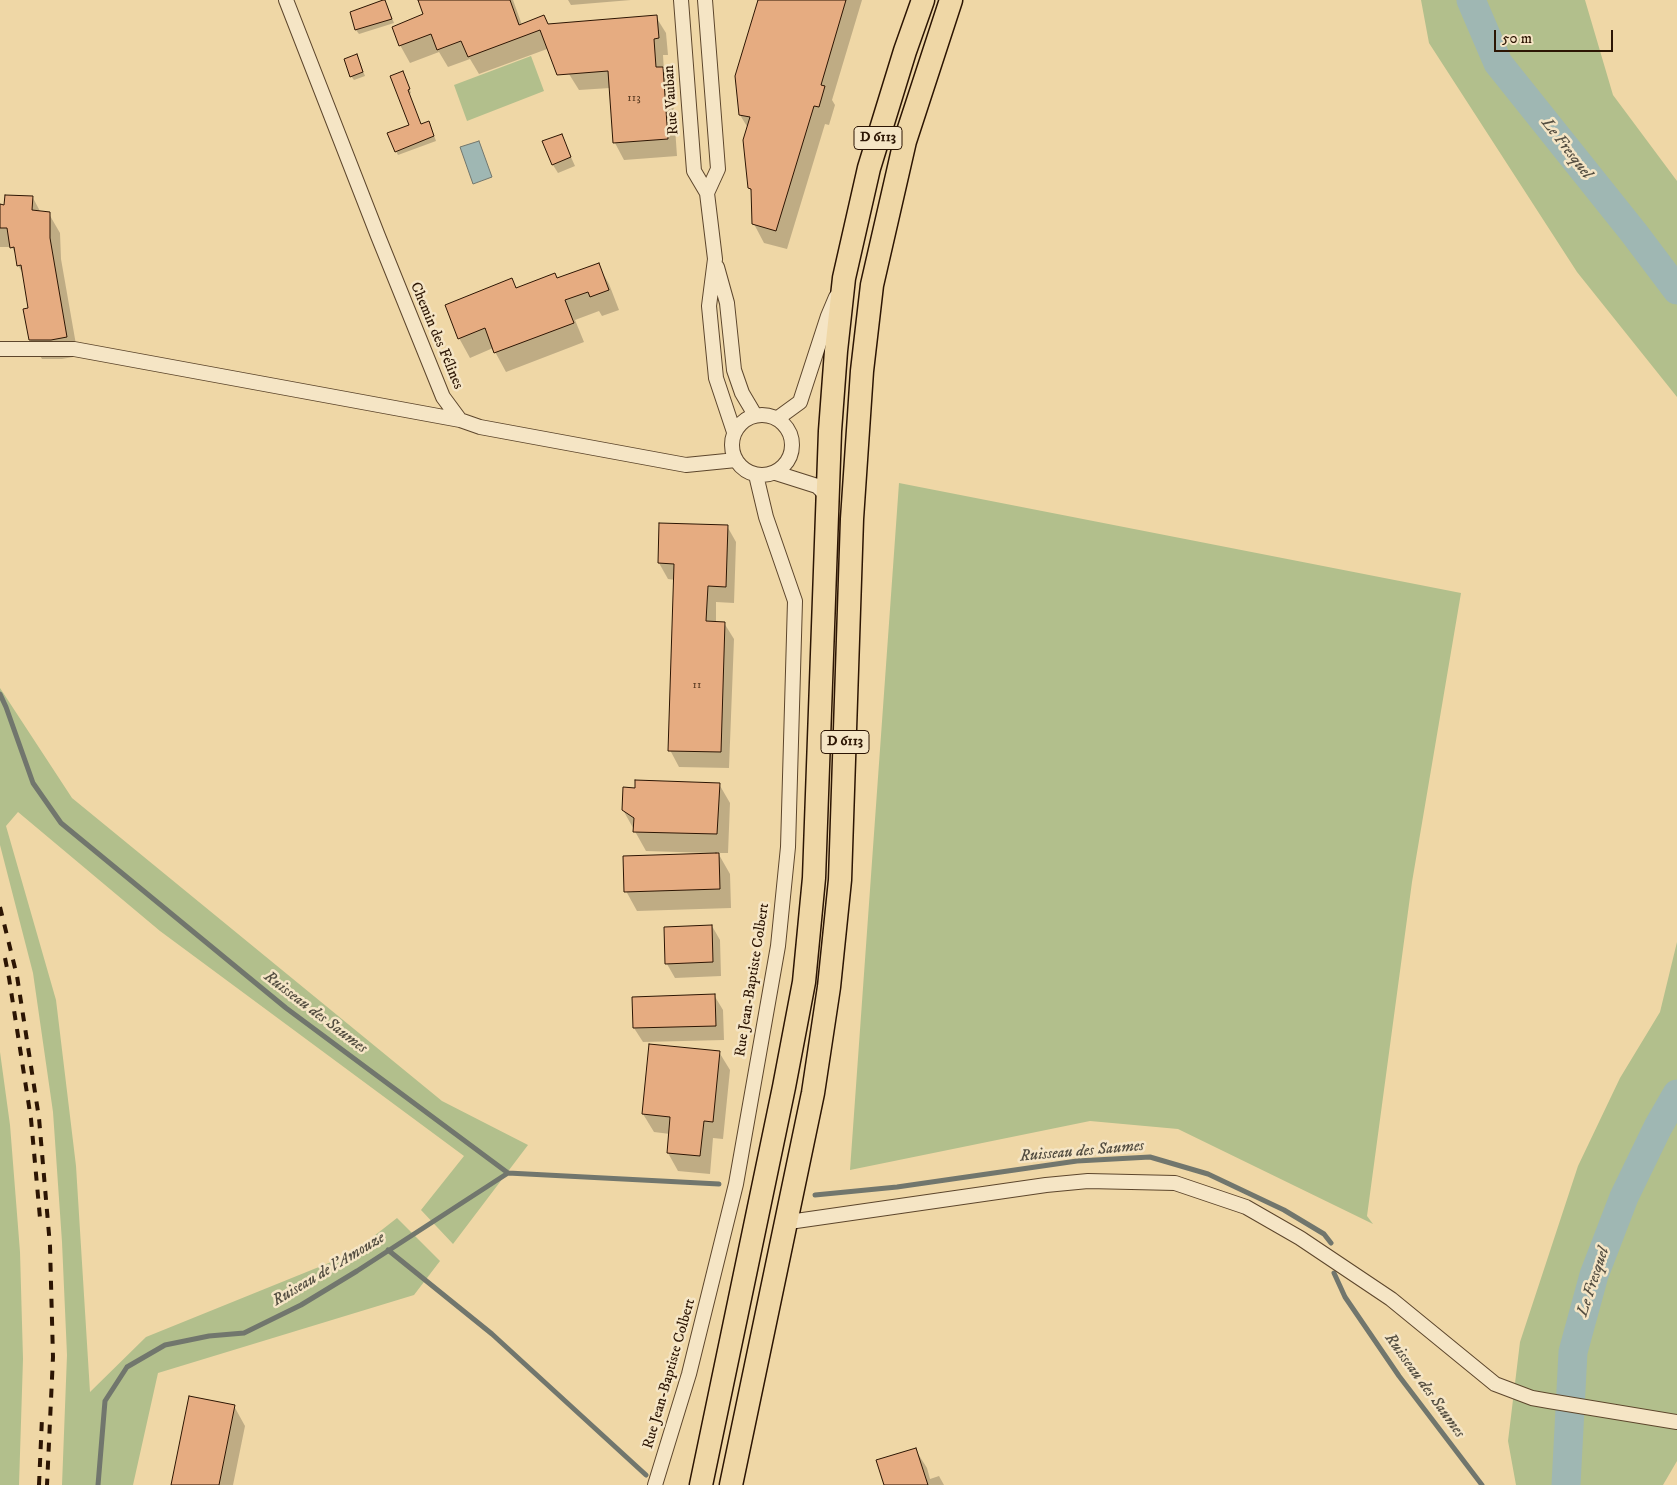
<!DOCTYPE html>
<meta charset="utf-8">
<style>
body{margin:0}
#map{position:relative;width:1677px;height:1485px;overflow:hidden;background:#efd7a6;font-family:"IM FELL DW Pica",serif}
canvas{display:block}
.scale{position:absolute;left:1494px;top:30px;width:119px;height:22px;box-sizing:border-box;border:2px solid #2c1503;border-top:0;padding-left:6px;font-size:15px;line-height:18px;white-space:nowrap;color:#2c1503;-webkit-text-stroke:4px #f5e5c5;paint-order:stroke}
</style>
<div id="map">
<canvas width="1677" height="1485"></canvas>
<div class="scale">50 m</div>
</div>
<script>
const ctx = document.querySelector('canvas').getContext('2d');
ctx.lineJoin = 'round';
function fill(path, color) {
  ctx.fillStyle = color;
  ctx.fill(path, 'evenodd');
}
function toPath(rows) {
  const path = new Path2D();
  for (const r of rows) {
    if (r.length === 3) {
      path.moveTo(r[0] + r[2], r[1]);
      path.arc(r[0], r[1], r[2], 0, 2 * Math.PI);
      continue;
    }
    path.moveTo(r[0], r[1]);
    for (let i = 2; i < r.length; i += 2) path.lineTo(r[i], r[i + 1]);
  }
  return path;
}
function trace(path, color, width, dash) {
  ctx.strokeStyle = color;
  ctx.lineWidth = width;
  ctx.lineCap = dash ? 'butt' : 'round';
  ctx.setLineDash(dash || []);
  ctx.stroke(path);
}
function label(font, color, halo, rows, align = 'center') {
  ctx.font = font + ' "IM FELL DW Pica",serif';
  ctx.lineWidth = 5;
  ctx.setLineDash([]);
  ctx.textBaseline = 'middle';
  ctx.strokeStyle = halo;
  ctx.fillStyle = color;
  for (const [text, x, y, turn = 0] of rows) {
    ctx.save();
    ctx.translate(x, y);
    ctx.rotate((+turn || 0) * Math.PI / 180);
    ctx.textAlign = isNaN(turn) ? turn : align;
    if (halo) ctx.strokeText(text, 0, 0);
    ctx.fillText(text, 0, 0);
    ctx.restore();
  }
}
fill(toPath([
 [1421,0,1585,0,1613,95,1677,181,1677,397,1577,272,1429,43],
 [531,56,544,91,467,121,454,85],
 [899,483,1461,593,1412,882,1367,1216,1373,1224,1178,1129,1090,1121,850,1170],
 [0,688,72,798,442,1101,528,1145,453,1244,421,1210,464,1156,160,931,18,812,6,826,56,1000,76,1166,90,1392,146,1337,351,1254,397,1218,440,1261,414,1295,158,1373,133,1485,62,1485,67,1355,62,1242,53,1112,33,973,0,845],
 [1677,942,1677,1461,1663,1485,1516,1485,1508,1441,1520,1342,1578,1166,1620,1078,1660,1012],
 [0,1052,10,1125,20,1252,23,1359,19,1485,0,1485]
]), '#b2bf8c');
const water = toPath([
 [479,141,492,177,473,184,460,147,479,141]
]);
fill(water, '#9fb7b3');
trace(water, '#71766d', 1);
fill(toPath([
 [419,0,513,0,522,25,543,17,558,45,479,74,470,59,448,67,439,52,410,63,400,45,425,15],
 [568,0,631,0,571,5],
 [760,0,862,0,832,100,835,105,829,125,825,124,787,249,764,243,754,224,752,193,749,187,748,128,740,115],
 [387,5,394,23,359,34,356,30],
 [656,17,666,33,668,55,663,55,664,72,672,85,677,156,624,160,615,143,610,88,579,90,569,74],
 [359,60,365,76,354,80,351,76],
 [405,77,411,93,409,94,421,126,431,127,436,141,398,155,396,151,411,125],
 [561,135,575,166,558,173,553,165],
 [33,198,41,213,49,214,60,233,61,259,78,356,62,359,42,359,30,340,30,309,24,276,18,265,16,255,12,247,0,247,0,210,5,206],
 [598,265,609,284,619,310,602,316,599,311,575,320,584,342,506,372,493,348,470,358,459,338,511,280,517,289,557,280],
 [727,526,736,542,734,603,716,602,716,623,724,623,734,639,729,768,679,767,670,750,675,580,668,579,659,563],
 [719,784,730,803,728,853,718,853,730,874,731,908,637,911,626,891,710,855,710,853,646,851,623,810],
 [712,926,720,940,721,976,675,978,667,964,665,928],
 [714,995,723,1010,724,1040,643,1042,634,1028],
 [719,1052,730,1070,723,1139,713,1138,710,1174,678,1171,668,1153,670,1134,654,1132,643,1114],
 [234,1406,245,1426,233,1485,172,1485],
 [915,1449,927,1468,930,1479,939,1476,944,1485,885,1485]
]), '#0003');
trace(toPath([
 [0,694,6,707,33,783,61,823,286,1008,508,1173,719,1184],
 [815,1195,897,1187,1077,1161,1150,1157,1208,1174,1284,1210,1324,1234,1331,1243],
 [388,1250,492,1334,646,1475],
 [1334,1273,1345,1297,1399,1376,1482,1485],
 [98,1485,105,1401,127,1367,165,1345,209,1336,244,1333,301,1305,357,1271,508,1173]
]), '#71766d', 5);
trace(toPath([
 [1471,0,1498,63,1634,233,1677,290],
 [1566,1485,1573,1352,1594,1275,1624,1197,1658,1127,1677,1094]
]), '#9fb7b3', 29);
const building = toPath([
 [383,0,385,0,392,19,355,30,350,12,383,0],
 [418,0,510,0,519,25,544,15,548,24,657,15,659,38,654,39,656,67,663,67,668,139,613,143,608,71,557,75,540,30,468,57,461,41,437,50,431,34,399,46,392,27,423,14,418,0],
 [758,0,846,0,821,85,825,86,819,107,814,106,776,231,752,224,751,189,748,188,743,140,750,117,739,115,735,76,758,0],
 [357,54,363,72,350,77,344,59,357,54],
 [403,71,410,89,408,90,421,124,429,121,434,136,395,152,387,133,409,125,390,76,403,71],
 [562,134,571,157,552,165,542,141,562,134],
 [5,195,33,196,32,210,50,212,50,238,67,337,51,340,29,340,23,309,28,308,21,265,17,266,14,247,10,248,7,228,0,228,0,204,4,205,5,195],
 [599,263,609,290,590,297,588,292,565,300,574,323,494,353,485,328,458,339,445,305,512,278,516,288,555,273,557,278,599,263],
 [659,523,728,525,726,587,708,586,706,621,725,622,721,752,668,751,674,564,658,563,659,523],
 [635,780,720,783,717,834,633,832,634,818,622,810,623,787,635,788,635,780],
 [716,853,719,853,720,889,624,892,623,856,716,853],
 [712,925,713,962,665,964,664,927,712,925],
 [715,994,716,1026,633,1028,632,997,715,994],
 [649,1044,720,1051,713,1122,704,1121,700,1156,667,1153,670,1117,642,1114,649,1044],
 [189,1396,235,1405,219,1485,171,1485,189,1396],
 [916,1448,928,1485,884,1485,876,1460,916,1448]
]);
fill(building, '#e6ac81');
trace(building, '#2c1503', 1);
const street = toPath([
 [286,0,378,236,443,397,460,420,480,427,686,465,736,460],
 [681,0,694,171,707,193,715,259,709,306,716,378,734,432],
 [705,0,718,169,707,193],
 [717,267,727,303,734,370,742,393,755,415],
 [1,349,74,349,460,420],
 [762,445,30],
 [778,418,800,402,828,316,836,297],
 [776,473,817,486,828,497],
 [785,1221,796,1221,1046,1185,1088,1181,1175,1183,1246,1207,1300,1238,1391,1299,1495,1384,1532,1398,1549,1401,1677,1422],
 [655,1485,689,1374,736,1184,778,946,788,847,795,601,766,517,756,475]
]);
const primary = toPath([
 [701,1485,784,1087,804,982,814,878,830,431,836,351,844,278,869,168,905,51,923,0],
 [731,1485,813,1093,829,987,840,880,852,519,862,371,872,285,905,141,951,0]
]);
trace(street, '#5d462c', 16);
trace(primary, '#2c1503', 25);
trace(street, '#f5e5c5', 14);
trace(primary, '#efd7a6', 22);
trace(toPath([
 [0,907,17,976,39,1118,50,1246,53,1357,47,1485],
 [5,958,9,978,31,1119,40,1218],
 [39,1485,42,1418]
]), '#2c1503', 4, [9, 9]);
label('12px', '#5a3b22', null, [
 ["113",634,99],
 ["11",697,686]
]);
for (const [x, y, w] of [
 [878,138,48],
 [845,742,48]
]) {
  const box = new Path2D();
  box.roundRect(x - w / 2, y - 11.5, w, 23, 4);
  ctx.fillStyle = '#f5e5c5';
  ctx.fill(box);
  trace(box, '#2c1503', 1);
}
label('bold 14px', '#2c1503', null, [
 ["D 6113",878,138],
 ["D 6113",845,742]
]);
label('15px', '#2c1503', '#f5e5c5', [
 ["Rue Vauban",672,100,-94],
 ["Chemin des Félines",436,336,67],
 ["Rue Jean-Baptiste Colbert",753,980,-81],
 ["Rue Jean-Baptiste Colbert",670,1374,-74]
]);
label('italic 16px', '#544e41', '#f5e5c5', [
 ["Le Fresquel",1566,149,52],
 ["Ruisseau des Saumes",315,1013,37],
 ["Ruisseau des Saumes",1082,1152,-5],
 ["Ruiseau de l'Amouze",329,1270,-31],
 ["Le Fresquel",1594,1282,-72],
 ["Ruisseau des Saumes",1424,1386,54]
]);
</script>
